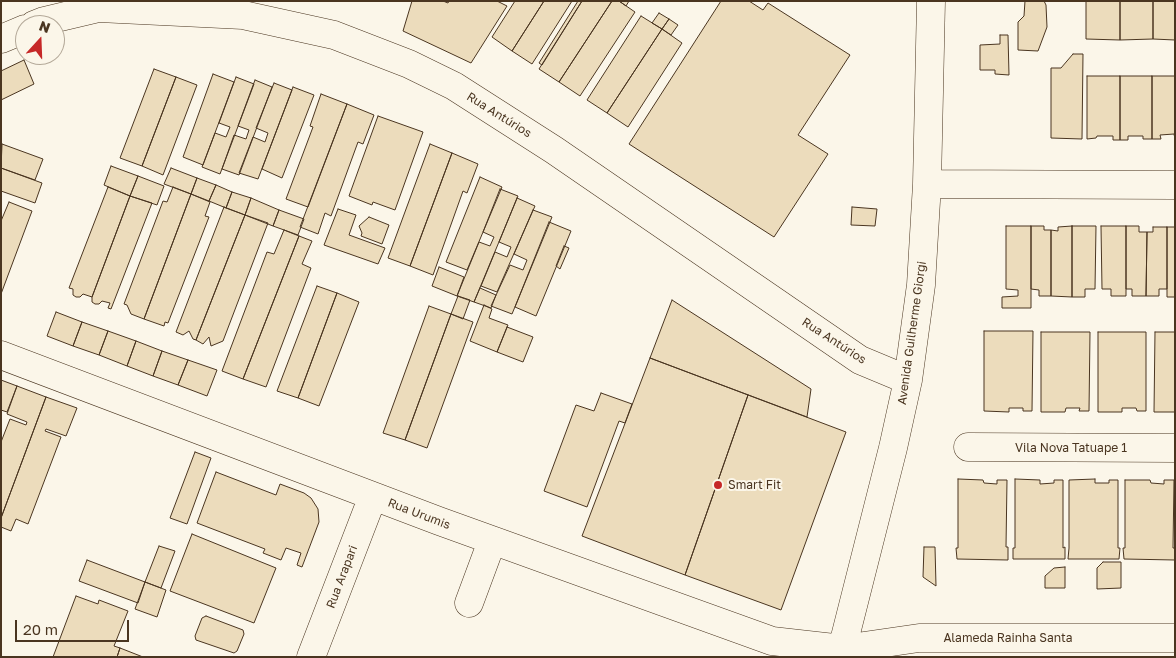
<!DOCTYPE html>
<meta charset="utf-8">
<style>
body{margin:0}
#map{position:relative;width:1176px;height:658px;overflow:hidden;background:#fbf6e9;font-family:"Golos Text",sans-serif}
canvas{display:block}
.frame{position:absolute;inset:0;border:2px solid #4a3520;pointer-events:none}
.north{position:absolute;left:15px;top:15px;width:50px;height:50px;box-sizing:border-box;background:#fbf6e9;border:1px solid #b4a999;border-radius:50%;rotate:20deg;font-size:14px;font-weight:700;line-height:20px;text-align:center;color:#4a3520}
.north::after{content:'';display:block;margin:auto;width:18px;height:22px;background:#c62828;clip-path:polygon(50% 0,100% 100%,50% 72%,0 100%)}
.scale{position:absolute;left:15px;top:620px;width:114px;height:22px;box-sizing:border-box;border:2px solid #4a3520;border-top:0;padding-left:6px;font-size:15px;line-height:18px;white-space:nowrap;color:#4a3520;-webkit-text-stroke:4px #fbf6e9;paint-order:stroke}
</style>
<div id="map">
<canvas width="1176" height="658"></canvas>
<div class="frame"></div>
<div class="north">N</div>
<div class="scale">20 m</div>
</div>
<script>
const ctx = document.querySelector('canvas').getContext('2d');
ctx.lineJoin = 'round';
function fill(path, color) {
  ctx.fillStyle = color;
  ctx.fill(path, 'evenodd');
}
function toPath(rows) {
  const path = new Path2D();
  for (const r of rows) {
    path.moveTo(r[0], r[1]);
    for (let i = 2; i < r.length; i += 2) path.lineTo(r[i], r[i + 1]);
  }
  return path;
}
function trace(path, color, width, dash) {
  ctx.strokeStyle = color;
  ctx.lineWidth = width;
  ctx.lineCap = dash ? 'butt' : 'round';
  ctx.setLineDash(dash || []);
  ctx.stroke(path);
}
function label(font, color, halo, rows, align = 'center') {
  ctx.font = font + ' "Golos Text",sans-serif';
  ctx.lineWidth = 4;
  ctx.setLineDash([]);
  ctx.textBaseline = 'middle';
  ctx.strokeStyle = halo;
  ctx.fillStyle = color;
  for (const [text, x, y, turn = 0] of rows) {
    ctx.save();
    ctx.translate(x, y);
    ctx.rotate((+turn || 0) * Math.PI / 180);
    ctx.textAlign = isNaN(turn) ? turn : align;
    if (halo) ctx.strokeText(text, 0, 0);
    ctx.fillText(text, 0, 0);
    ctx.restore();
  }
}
const building = toPath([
 [412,1,443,1,448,3,449,1,497,1,507,6,471,63,403,31,412,1],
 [515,1,544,1,512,51,492,37,515,1],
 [544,1,572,1,532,64,512,51,544,1],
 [578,1,582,1,542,65,539,63,578,1],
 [582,1,612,1,559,82,539,69,582,1],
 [612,1,619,1,635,12,580,96,559,82,612,1],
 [619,1,629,1,626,6,619,1],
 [721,1,749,1,763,10,768,3,850,55,798,135,828,154,774,237,629,144,721,1],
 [1025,1,1044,1,1046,5,1047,27,1038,51,1018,50,1018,22,1024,16,1025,1],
 [1086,1,1120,1,1120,40,1086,39,1086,1],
 [1120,1,1153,1,1153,39,1120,40,1120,1],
 [1153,1,1175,1,1175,40,1153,39,1153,1],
 [659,13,669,19,662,29,652,23,659,13],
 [641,16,662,29,607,113,587,100,641,16],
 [669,19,678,25,671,35,662,29,669,19],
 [662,29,682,43,628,127,607,113,662,29],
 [1000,35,1008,35,1009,75,995,74,995,70,980,70,980,45,1000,44,1000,35],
 [1073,54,1083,54,1082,139,1051,138,1051,68,1061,68,1073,54],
 [24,60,34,84,1,100,1,71,24,60],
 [154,69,176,77,142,166,120,158,154,69],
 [213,74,234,82,203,165,183,157,213,74],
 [1087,76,1120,76,1120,140,1113,140,1113,136,1097,136,1096,138,1087,139,1087,76],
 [1120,76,1152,76,1152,139,1143,139,1143,136,1128,136,1128,140,1120,140,1120,76],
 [1152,76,1175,76,1175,139,1174,134,1160,135,1161,139,1152,139,1152,76],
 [176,77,197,85,163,175,142,166,176,77],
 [236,77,254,84,220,174,202,167,215,133,226,137,230,127,219,123,236,77],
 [255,80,272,87,239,175,222,169,234,135,246,139,249,130,238,126,255,80],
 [274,83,292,90,258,179,239,173,253,137,265,142,268,133,256,128,274,83],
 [293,87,314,95,282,178,262,169,293,87],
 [321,94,347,104,308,207,286,199,313,127,310,126,321,94],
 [347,104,374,115,363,144,358,142,331,216,325,213,318,234,300,227,347,104],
 [378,116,423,132,395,210,373,202,372,205,349,196,378,116],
 [2,144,43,159,35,180,1,168,2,144],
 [430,144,452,153,410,266,388,258,430,144],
 [452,153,478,164,467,193,463,191,433,275,410,266,452,153],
 [111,166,138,176,130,196,104,185,111,166],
 [1,168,42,183,35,203,1,191,1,168],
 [171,168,197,178,191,194,164,184,171,168],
 [138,176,164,186,157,205,130,196,138,176],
 [480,177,502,187,467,270,446,262,480,177],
 [197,178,216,185,209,201,191,194,197,178],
 [216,185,232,192,226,208,209,201,216,185],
 [108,187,130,196,92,297,83,294,80,297,76,297,73,295,73,289,69,288,108,187],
 [173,187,191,194,144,319,131,314,127,305,124,304,163,201,167,202,173,187],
 [500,189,518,196,474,302,457,296,479,242,490,246,494,237,483,232,500,189],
 [232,192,251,198,245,215,226,208,232,192],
 [191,194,210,202,205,216,209,217,168,323,165,322,164,326,144,319,191,194],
 [130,196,152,203,111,309,108,308,110,303,102,301,99,304,95,304,92,302,92,297,130,196],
 [251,198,279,210,273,226,245,215,251,198],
 [517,198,535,206,497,292,481,286,495,252,507,257,511,247,499,242,517,198],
 [9,202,32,211,1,294,1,221,9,202],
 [224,207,245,215,196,340,193,339,189,331,183,335,176,332,224,207],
 [852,207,877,209,875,226,851,225,852,207],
 [338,209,356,215,349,235,385,248,378,264,324,245,338,209],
 [279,210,304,219,298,235,273,226,279,210],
 [533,210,552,217,512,314,491,306,510,265,523,270,527,260,514,254,533,210],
 [245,215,268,223,223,341,211,346,209,337,203,344,196,340,245,215],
 [369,217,389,225,382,244,361,236,362,233,359,226,369,217],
 [549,222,571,231,536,316,515,307,549,222],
 [1006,226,1031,226,1031,308,1002,308,1002,297,1018,296,1018,290,1006,289,1006,226],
 [1031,226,1044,226,1044,230,1051,230,1051,296,1039,296,1039,290,1031,289,1031,226],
 [1072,226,1072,297,1051,296,1051,230,1058,231,1058,227,1072,226],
 [1072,226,1096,226,1095,289,1085,289,1085,297,1072,297,1072,226],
 [1101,226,1126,226,1126,296,1111,296,1111,289,1102,289,1101,226],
 [1126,226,1139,226,1139,232,1147,232,1146,296,1132,296,1132,289,1126,289,1126,226],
 [1153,227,1167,227,1167,289,1159,289,1159,296,1146,296,1147,232,1153,232,1153,227],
 [1167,227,1175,227,1175,297,1167,297,1167,227],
 [284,230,299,236,243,379,222,371,267,252,274,254,284,230],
 [299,236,312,241,302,264,311,268,266,387,243,379,299,236],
 [564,246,569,248,560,269,556,266,564,246],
 [439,267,464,277,457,296,432,286,439,267],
 [317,286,337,293,298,398,277,391,317,286],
 [480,288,496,295,491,308,474,302,480,288],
 [337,293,359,302,319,406,298,398,337,293],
 [458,296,470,300,463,319,451,314,458,296],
 [672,300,811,389,807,417,650,358,672,300],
 [484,305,492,309,489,318,508,325,497,352,470,341,484,305],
 [429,306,451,314,405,440,383,433,429,306],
 [56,312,82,322,73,346,47,336,56,312],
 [451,314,473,322,427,448,405,440,451,314],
 [82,322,108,331,99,355,73,346,82,322],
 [507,327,533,337,523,362,497,352,507,327],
 [108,331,136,341,127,366,99,355,108,331],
 [984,331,1033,331,1032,411,1023,411,1023,408,1009,408,1009,412,984,411,984,331],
 [1041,332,1090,332,1089,411,1079,411,1080,408,1066,408,1065,412,1041,412,1041,332],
 [1098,332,1146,332,1146,411,1137,411,1136,408,1122,408,1122,412,1098,412,1098,332],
 [1155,332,1175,332,1175,412,1154,412,1155,332],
 [136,341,162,351,153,376,127,366,136,341],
 [162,351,188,360,178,385,153,376,162,351],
 [650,358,748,395,685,575,582,536,650,358],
 [188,360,217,370,207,396,178,385,188,360],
 [1,380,17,386,7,412,1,410,1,380],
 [17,386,46,397,1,518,1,442,10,419,26,425,27,422,7,414,17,386],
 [601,393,632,404,625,423,619,421,587,507,544,491,576,405,594,411,601,393],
 [748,395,846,432,781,610,685,575,748,395],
 [46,397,77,408,66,436,46,429,45,431,61,437,28,524,16,519,11,531,1,527,1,518,46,397],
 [195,452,211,458,187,524,170,518,195,452],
 [216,472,276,495,280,484,304,493,311,498,318,509,319,522,302,567,297,565,301,553,286,548,281,560,263,553,265,549,197,523,216,472],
 [958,479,983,480,984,483,997,484,997,480,1007,480,1006,547,1008,547,1008,560,957,559,956,548,958,548,958,479],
 [1015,479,1040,480,1040,484,1054,483,1054,480,1063,480,1063,548,1065,547,1065,559,1013,559,1013,548,1015,548,1015,479],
 [1095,479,1095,483,1109,483,1109,480,1118,480,1118,548,1120,548,1119,559,1068,559,1069,548,1069,480,1095,479],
 [1125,480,1150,480,1151,483,1164,484,1164,480,1174,480,1173,548,1175,548,1175,560,1124,559,1123,548,1125,548,1125,480],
 [192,534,276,568,254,623,170,591,192,534],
 [159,546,175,551,161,588,145,582,159,546],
 [924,547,935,547,936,586,923,577,924,547],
 [87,560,145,582,138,603,79,581,87,560],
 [1103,562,1121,562,1121,588,1097,589,1097,568,1103,562],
 [1065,567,1065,588,1045,588,1045,576,1054,568,1065,567],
 [145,582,166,590,157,617,135,609,145,582],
 [76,596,98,604,99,600,128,611,114,646,120,648,117,657,53,657,76,596],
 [206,616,243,630,244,634,237,651,234,653,196,640,195,636,202,618,206,616],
 [120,648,143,657,117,657,120,648]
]);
fill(building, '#ecdcbc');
trace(building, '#4a3520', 1);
const minor = toPath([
 [34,25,44,21,99,8,243,15,334,35,409,64,454,86,554,150,860,360,908,380],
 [1,39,25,29],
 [927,184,1175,185],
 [1,355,439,521,772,641,843,649,919,638,1175,638],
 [968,447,1175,448],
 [469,603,492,541],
 [311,657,373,496],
 [840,657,893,448,908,380,921,285,927,184,931,1]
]);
trace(minor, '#4a3520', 29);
trace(minor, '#fbf6e9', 28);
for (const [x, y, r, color] of [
 [718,485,5,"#c62828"]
]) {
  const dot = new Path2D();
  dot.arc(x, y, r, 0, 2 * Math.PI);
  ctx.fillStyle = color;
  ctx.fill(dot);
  trace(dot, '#fbf6e9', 2);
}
label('12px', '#4a3520', '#fbf6e9', [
 ["Rua Antúrios",499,115,32],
 ["Avenida Guilherme Giorgi",912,333,-82],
 ["Rua Antúrios",834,341,33],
 ["Vila Nova Tatuape 1",1071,448],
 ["Rua Urumis",419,514,21],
 ["Rua Arapari",342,577,-69],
 ["Alameda Rainha Santa",1008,638]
]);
label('12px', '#4a3520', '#fbf6e9', [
 ["Smart Fit",728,485]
], 'left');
</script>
